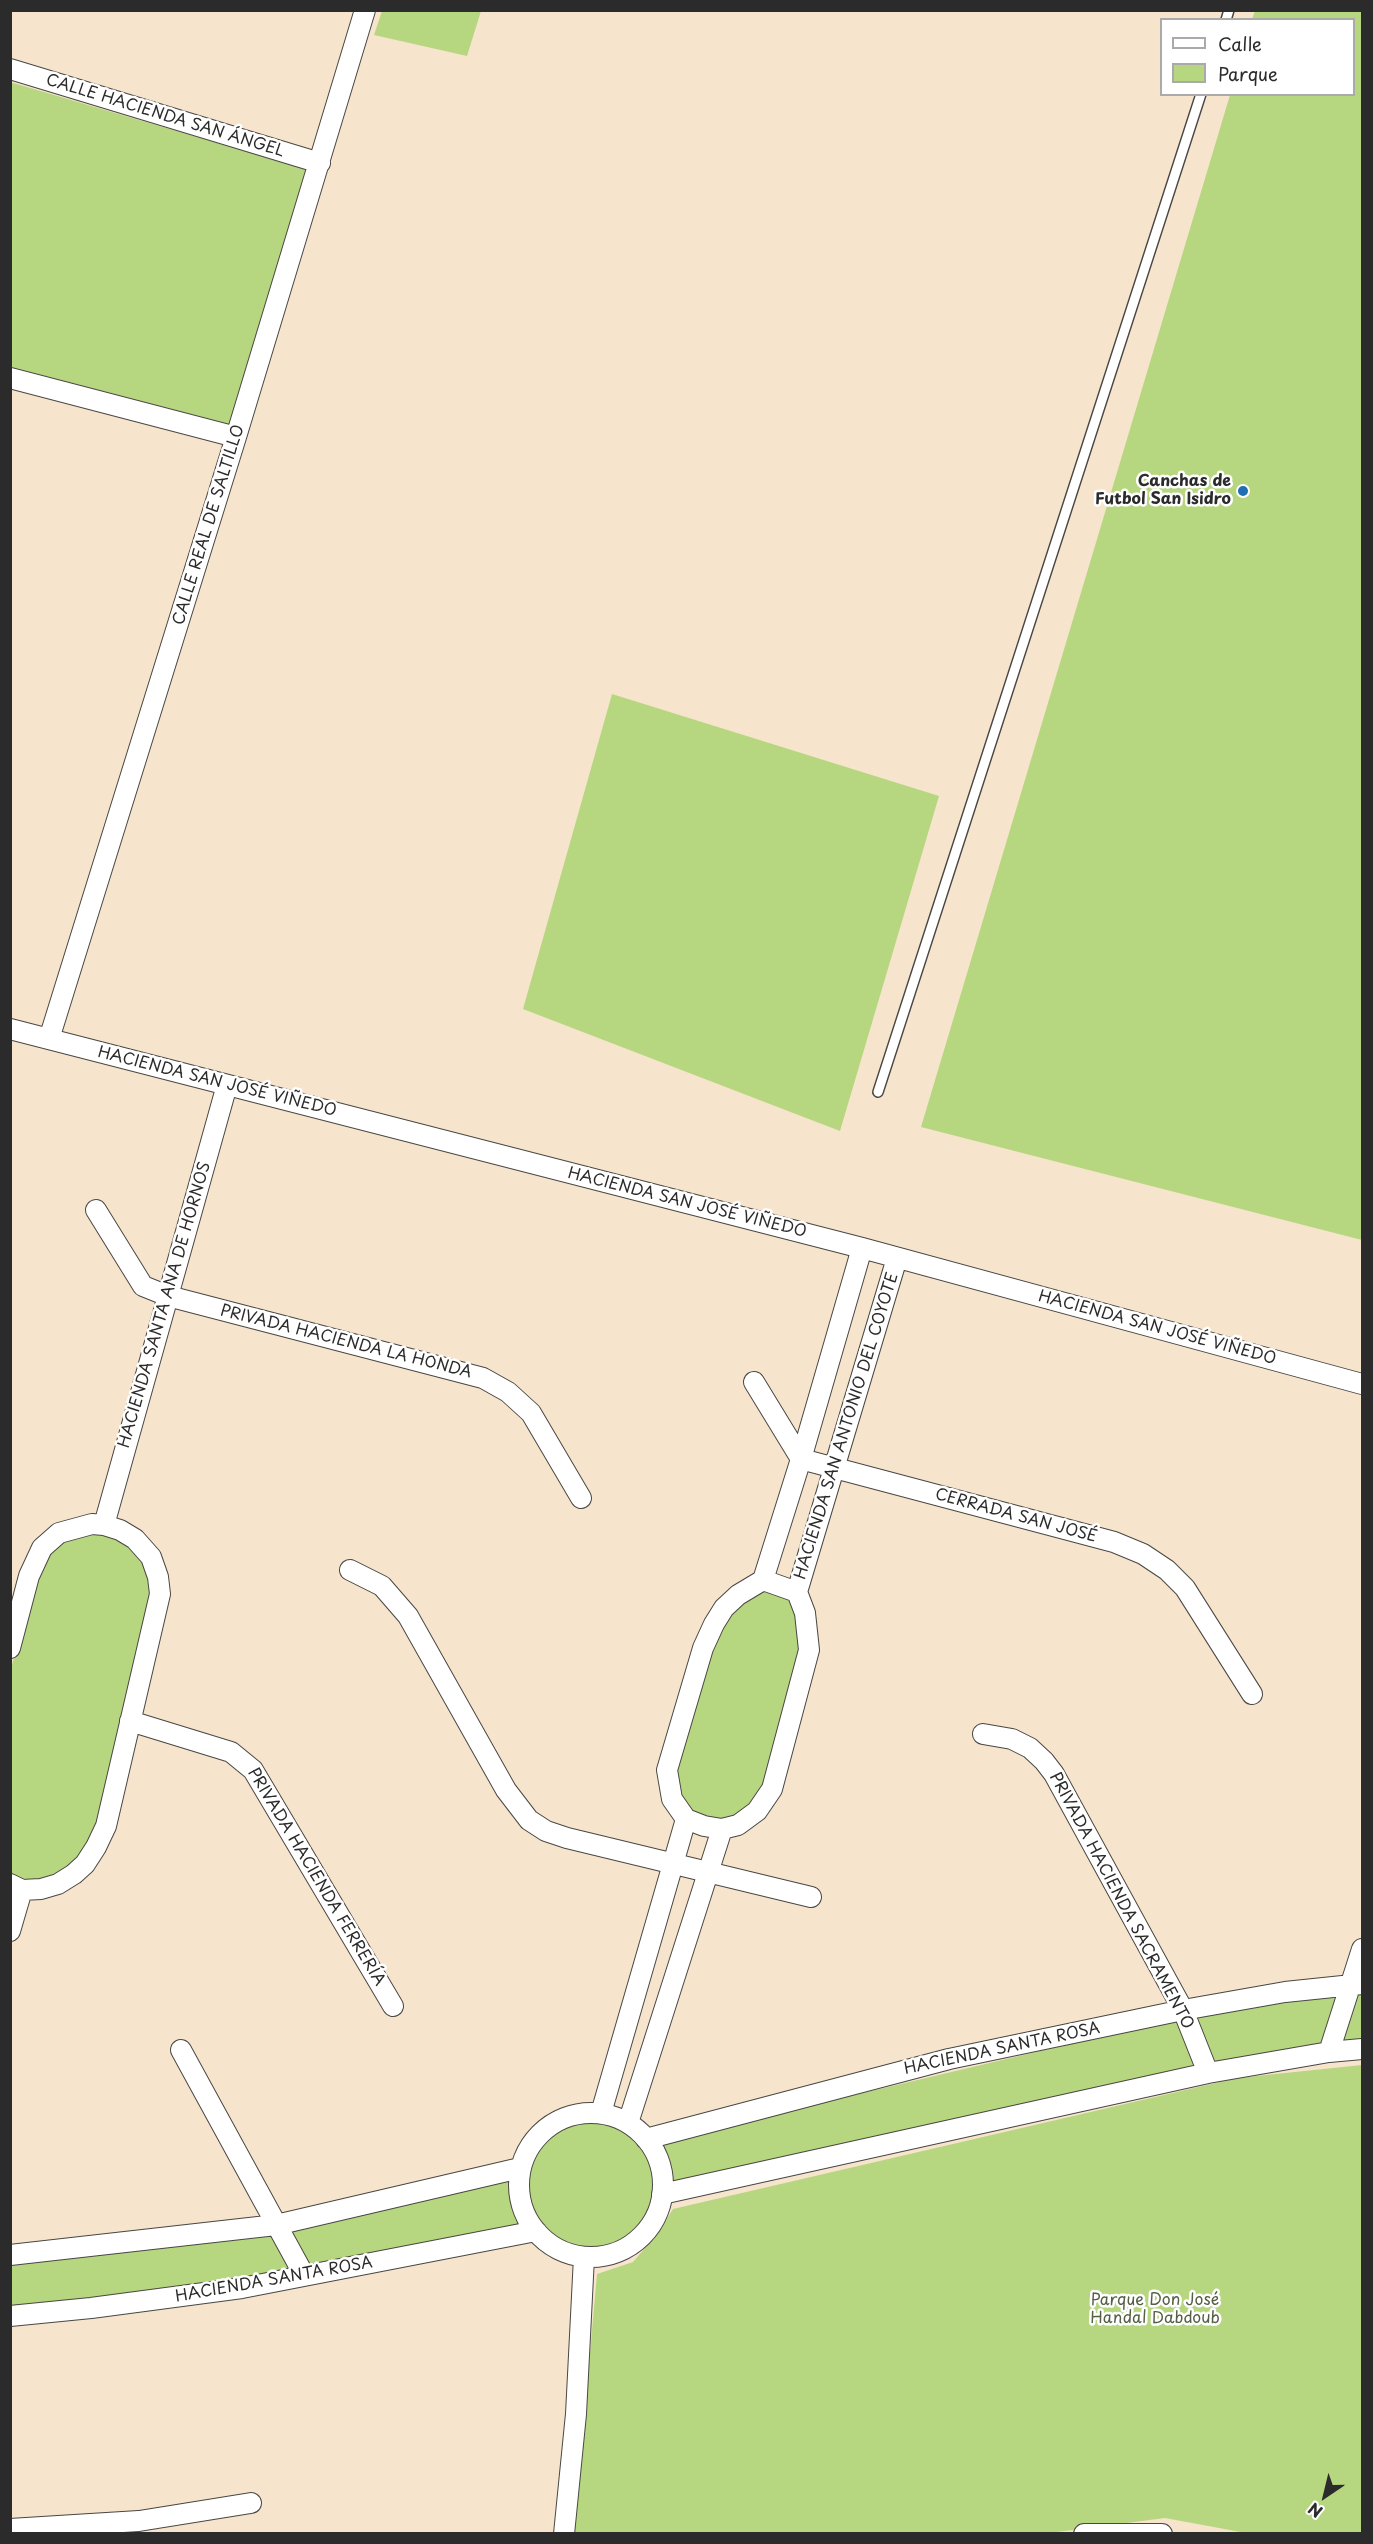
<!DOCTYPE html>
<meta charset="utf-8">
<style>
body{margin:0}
#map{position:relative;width:1373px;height:2544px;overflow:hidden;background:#f6e4cd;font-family:"Playpen Sans",sans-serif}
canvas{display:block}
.frame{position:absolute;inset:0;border:12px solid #2b2b2b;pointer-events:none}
.legend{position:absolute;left:1160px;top:18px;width:195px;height:78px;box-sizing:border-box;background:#fff;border:2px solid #aaa;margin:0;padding:8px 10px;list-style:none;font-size:18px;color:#2b2b2b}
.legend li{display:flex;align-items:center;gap:12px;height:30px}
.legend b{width:30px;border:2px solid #aaa}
.north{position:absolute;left:1295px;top:2466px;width:60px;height:60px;-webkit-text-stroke:4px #fff;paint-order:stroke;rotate:215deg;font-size:16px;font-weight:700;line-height:24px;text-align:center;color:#2b2b2b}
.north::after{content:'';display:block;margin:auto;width:21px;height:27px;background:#2b2b2b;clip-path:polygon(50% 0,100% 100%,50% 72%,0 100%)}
</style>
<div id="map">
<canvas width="1373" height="2544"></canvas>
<div class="frame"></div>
<ul class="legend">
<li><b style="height:8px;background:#fff"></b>Calle</li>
<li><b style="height:16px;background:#b6d77f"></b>Parque</li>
</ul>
<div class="north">N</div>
</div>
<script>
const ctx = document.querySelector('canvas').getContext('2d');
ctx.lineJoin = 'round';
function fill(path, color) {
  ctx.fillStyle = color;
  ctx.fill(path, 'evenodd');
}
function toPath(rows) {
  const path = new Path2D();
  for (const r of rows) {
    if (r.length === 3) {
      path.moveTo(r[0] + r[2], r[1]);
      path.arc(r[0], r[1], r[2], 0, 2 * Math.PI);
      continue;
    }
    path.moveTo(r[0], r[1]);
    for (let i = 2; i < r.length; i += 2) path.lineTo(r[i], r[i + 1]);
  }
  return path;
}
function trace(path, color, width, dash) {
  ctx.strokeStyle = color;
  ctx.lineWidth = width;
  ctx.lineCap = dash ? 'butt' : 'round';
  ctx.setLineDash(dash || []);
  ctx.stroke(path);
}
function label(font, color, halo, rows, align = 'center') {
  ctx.font = font + ' "Playpen Sans",sans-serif';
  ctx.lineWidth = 5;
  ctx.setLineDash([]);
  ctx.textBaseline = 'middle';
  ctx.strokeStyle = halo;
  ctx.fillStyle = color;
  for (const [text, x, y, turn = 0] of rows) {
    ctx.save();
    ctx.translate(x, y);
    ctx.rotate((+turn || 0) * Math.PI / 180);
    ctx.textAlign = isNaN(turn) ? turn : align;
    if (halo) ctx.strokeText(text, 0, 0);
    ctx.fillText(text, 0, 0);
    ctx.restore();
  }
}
fill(toPath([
 [382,11,382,10,481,11,467,56,374,35],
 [1255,11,1362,11,1362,1240,921,1127,1230,95,1354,94,1354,20,1252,19],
 [10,82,309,170,233,425,11,367],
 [612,694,939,796,840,1131,523,1009],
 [111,1532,144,1555,156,1592,100,1828,85,1859,63,1875,37,1883,11,1874,11,1669,35,1576,46,1551,64,1536],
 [763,1588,785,1594,799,1613,805,1651,769,1788,753,1811,725,1823,690,1812,675,1794,672,1776,721,1622,743,1599],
 [1362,1991,1362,2043,668,2187,663,2154,656,2142,1192,2015],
 [1362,2065,1362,2533,1246,2533,1165,2518,1041,2534,574,2534,597,2274,633,2262,658,2233,673,2209,1237,2078],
 [591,2186,64],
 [513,2175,514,2203,520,2220,528,2227,307,2267,284,2229],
 [270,2232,294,2271,87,2304,11,2310,11,2261]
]), '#b6d77f');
const lane = toPath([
 [1226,20,1229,10],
 [878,1092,1201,94]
]);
const street = toPath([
 [10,69,320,163],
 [10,378,236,437],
 [10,1029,862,1248,1362,1384],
 [49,1039,236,437,365,10],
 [96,1210,143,1286,168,1296,483,1378,508,1392,531,1413,581,1498],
 [754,1382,801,1459,1114,1542,1143,1554,1167,1570,1185,1588,1252,1694],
 [104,1525,227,1085],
 [350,1570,382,1586,408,1616,506,1790,529,1820,546,1831,567,1838,811,1897],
 [763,1580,801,1459,862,1248],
 [797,1592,763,1580,738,1595,724,1608,714,1624,703,1648,667,1770,672,1799,686,1819,704,1826,722,1829,738,1825,757,1811,772,1789,809,1650,805,1613,797,1592,897,1258],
 [10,1648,29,1576,42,1548,59,1533,92,1524,104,1525,120,1530,135,1539,151,1557,158,1577,160,1594,106,1826,96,1847,85,1864,74,1874,58,1884,41,1889,22,1890,10,1884],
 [130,1721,231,1752,253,1770,393,2006],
 [983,1734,1012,1739,1030,1748,1044,1761,1054,1774,1183,2010,1208,2073],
 [10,1931,22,1890],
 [181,2050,304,2275],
 [1329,2052,1362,1949],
 [601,2113,686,1819],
 [591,2185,72],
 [628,2123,722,1829],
 [646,2139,949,2059,1183,2010,1285,1992,1362,1984],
 [662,2194,1208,2073,1329,2052,1362,2049],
 [10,2255,276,2225,520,2168],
 [10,2316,91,2308,242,2288,536,2231],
 [10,2529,139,2521,251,2503],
 [564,2534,576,2414,584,2257],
 [1084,2534,1162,2534]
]);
trace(lane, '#494743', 12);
trace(street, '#494743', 22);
trace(lane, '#fff', 9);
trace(street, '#fff', 20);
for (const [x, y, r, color] of [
 [1243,491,6,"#1f6fb2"]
]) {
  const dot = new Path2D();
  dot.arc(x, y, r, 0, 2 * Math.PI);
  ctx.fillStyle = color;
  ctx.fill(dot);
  trace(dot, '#fff', 2);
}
label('16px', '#2b2b2b', '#fff', [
 ["CALLE HACIENDA SAN ÁNGEL",165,116,17],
 ["CALLE REAL DE SALTILLO",209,525,-73],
 ["HACIENDA SAN JOSÉ VIÑEDO",217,1082,14],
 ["HACIENDA SAN JOSÉ VIÑEDO",687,1203,14],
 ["HACIENDA SANTA ANA DE HORNOS",165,1305,-74],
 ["HACIENDA SAN JOSÉ VIÑEDO",1157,1328,15],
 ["PRIVADA HACIENDA LA HONDA",346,1342,14],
 ["HACIENDA SAN ANTONIO DEL COYOTE",847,1426,-73],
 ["CERRADA SAN JOSÉ",1016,1516,15],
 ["PRIVADA HACIENDA FERRERÍA",316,1877,59],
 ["PRIVADA HACIENDA SACRAMENTO",1121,1901,62],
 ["HACIENDA SANTA ROSA",1002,2049,-12],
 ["HACIENDA SANTA ROSA",274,2280,-10]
]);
label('bold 16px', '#2b2b2b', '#fff', [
 ["Canchas de",1231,482],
 ["Futbol San Isidro",1231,500]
], 'right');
label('16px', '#555f44', '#fff', [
 ["Parque Don José",1155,2301],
 ["Handal Dabdoub",1155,2319]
]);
</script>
